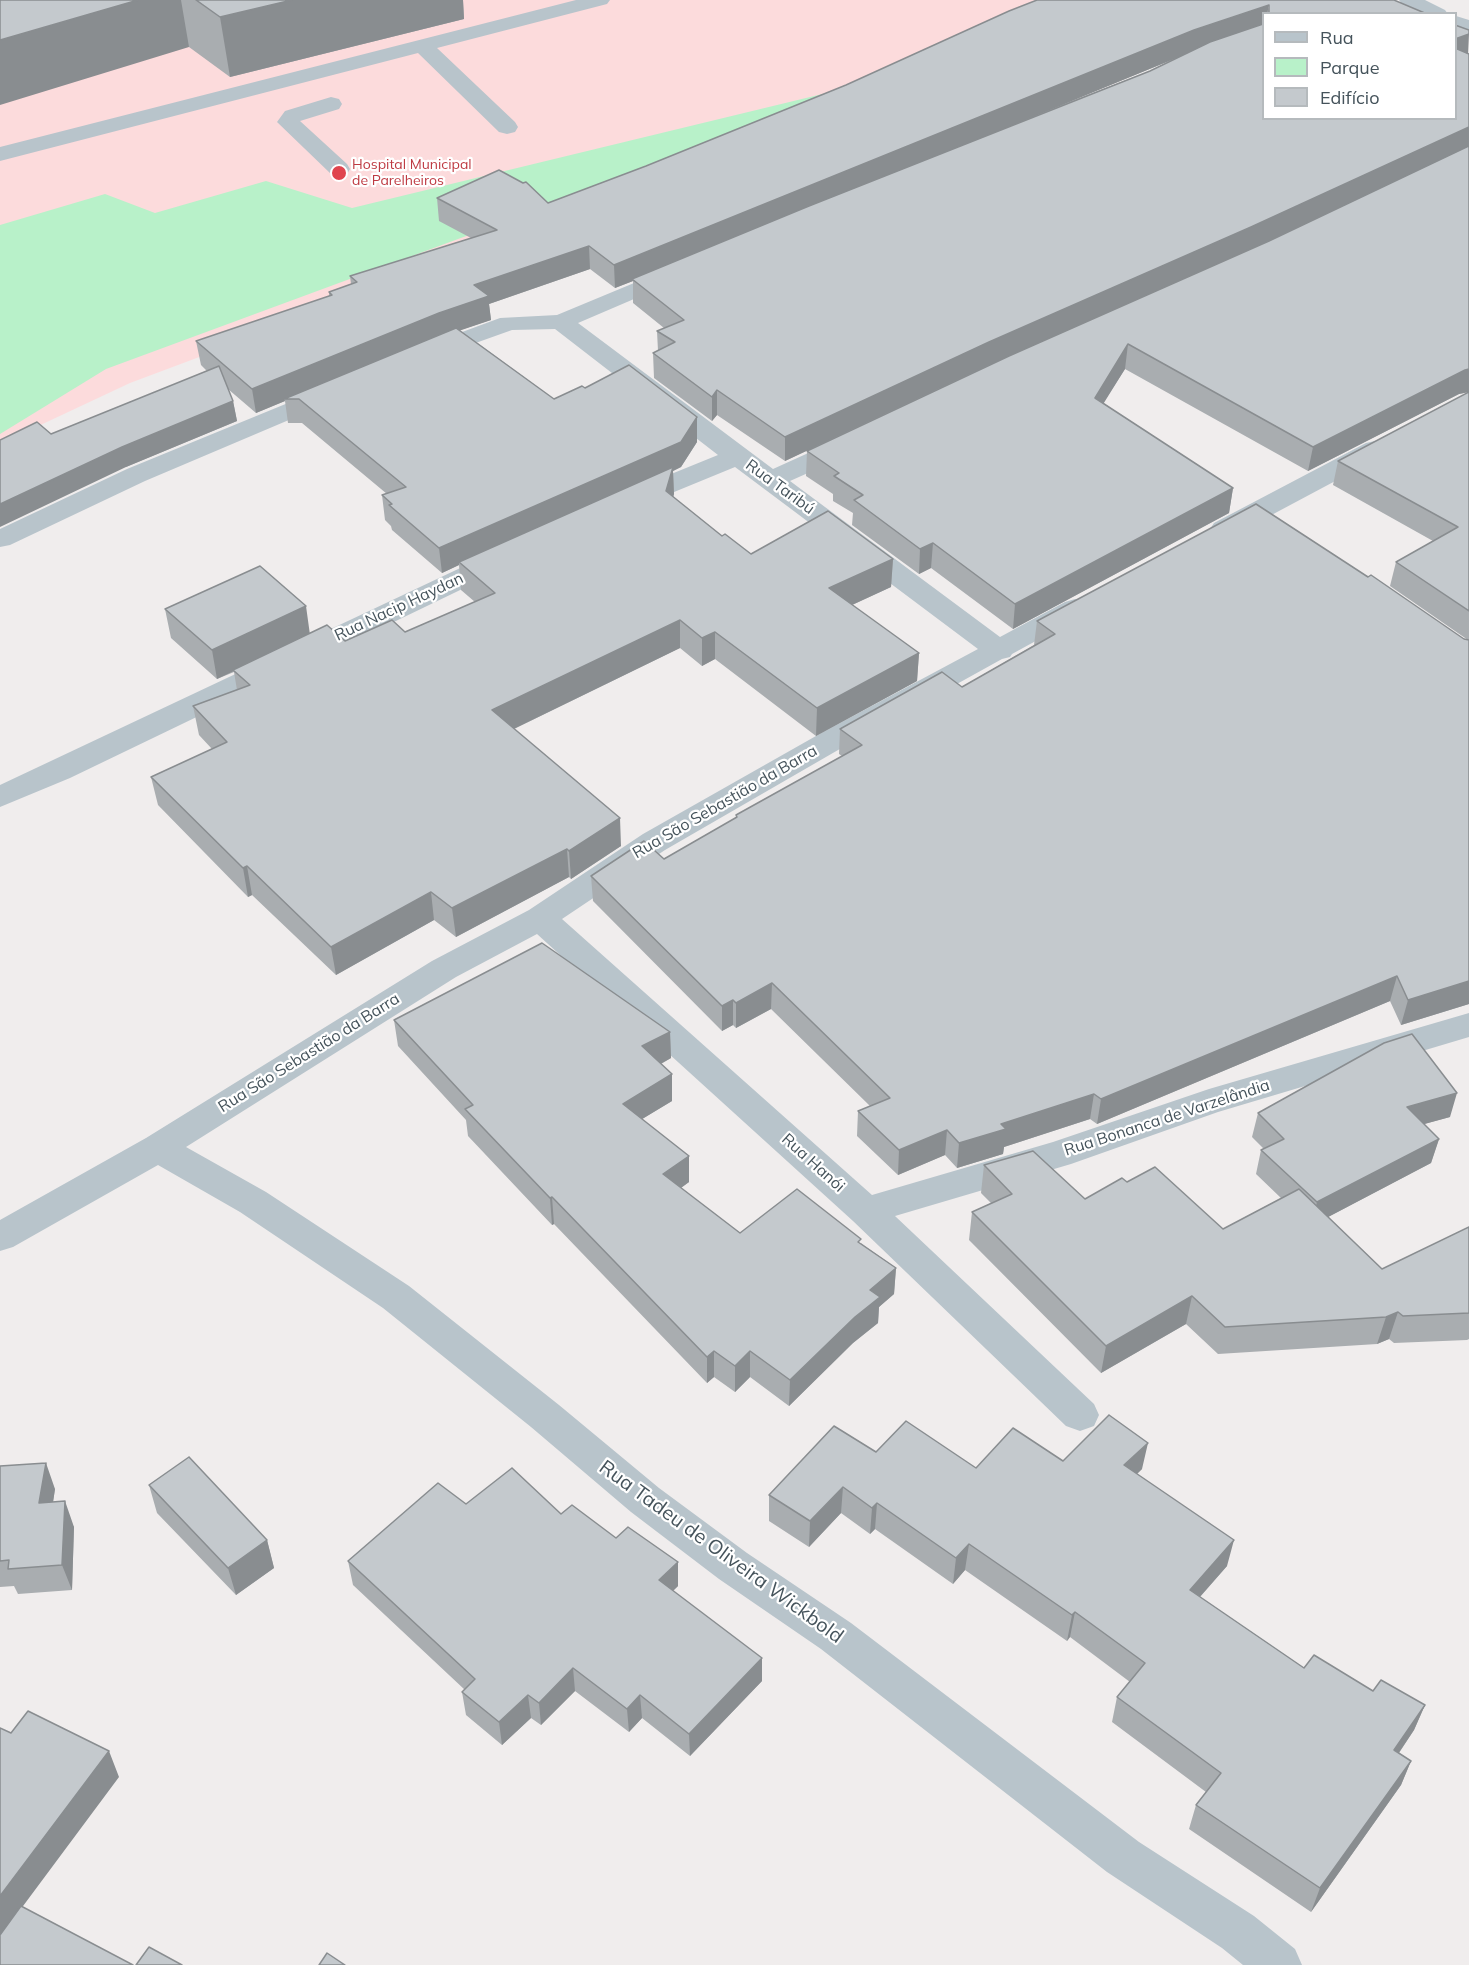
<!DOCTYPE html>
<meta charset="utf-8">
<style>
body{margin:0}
#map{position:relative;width:1469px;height:1965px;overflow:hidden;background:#f0eded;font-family:Mulish,sans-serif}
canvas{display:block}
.legend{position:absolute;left:1262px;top:12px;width:195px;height:108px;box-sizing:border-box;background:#fff;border:2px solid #b5babd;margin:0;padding:8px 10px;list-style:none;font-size:18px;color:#45535b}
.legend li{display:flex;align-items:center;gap:12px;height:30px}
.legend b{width:30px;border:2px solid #b5babd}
</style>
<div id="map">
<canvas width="1469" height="1965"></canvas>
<ul class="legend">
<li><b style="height:8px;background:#b8c4cb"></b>Rua</li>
<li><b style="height:16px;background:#b8f1c9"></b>Parque</li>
<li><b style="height:16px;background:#c4c9cd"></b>Edifício</li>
</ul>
</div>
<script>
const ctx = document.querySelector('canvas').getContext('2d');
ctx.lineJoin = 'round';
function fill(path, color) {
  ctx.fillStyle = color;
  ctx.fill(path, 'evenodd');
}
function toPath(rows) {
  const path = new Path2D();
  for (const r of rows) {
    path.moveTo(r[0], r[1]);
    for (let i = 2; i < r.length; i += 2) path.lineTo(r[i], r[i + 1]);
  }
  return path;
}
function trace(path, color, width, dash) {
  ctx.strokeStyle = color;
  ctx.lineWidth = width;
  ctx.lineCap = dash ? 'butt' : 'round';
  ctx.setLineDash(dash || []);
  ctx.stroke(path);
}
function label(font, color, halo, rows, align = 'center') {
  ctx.font = font + ' Mulish,sans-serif';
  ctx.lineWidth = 4.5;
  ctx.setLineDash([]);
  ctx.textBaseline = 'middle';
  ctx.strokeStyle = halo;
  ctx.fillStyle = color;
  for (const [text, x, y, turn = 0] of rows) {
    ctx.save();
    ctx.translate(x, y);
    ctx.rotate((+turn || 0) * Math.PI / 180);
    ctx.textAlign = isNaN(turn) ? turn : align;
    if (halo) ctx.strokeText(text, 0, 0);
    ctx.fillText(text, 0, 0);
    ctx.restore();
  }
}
fill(toPath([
 [0,0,1109,0,482,251,130,383,0,444]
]), '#fcdbdc');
fill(toPath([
 [905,74,106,369,0,434,0,225,105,194,155,213,266,181,352,208]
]), '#b8f1c9');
fill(toPath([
 [576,0,610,0,607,4,437,48,515,122,518,127,515,132,507,134,499,132,418,53,0,161,0,147,576,0],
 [1399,0,1425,0,1445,10,1448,14,1421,14,1402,4,1399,0],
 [1456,16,1469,20,1469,34,1456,30,1456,16],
 [331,97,339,99,342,104,339,109,300,121,347,164,350,169,347,174,339,176,331,174,277,122,285,111,331,97],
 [675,266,683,268,687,273,683,278,578,323,773,469,837,440,846,438,855,440,859,446,855,452,790,481,1000,637,1065,602,1075,599,1085,602,1089,608,1085,614,1012,654,1010,657,1002,659,845,746,665,850,562,919,872,1195,1053,1142,1209,1089,1469,1013,1469,1037,1218,1112,1071,1164,895,1216,1094,1404,1099,1415,1094,1426,1080,1431,1066,1426,853,1221,537,934,456,977,186,1147,266,1192,409,1286,559,1405,659,1488,747,1553,851,1623,1139,1842,1254,1916,1295,1949,1302,1965,1243,1965,1222,1948,1107,1872,821,1649,719,1579,631,1512,531,1427,383,1308,240,1212,158,1165,13,1247,0,1251,0,1220,146,1138,432,961,529,910,643,834,823,732,978,649,735,467,640,506,631,508,622,506,618,500,622,494,718,455,555,329,512,330,428,360,419,358,416,353,419,348,500,318,557,315,675,266],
 [327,387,336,390,340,395,336,400,145,481,10,545,0,547,0,529,127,469,327,387],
 [1375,441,1384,443,1388,449,1384,455,1234,535,1224,537,1214,535,1210,529,1214,523,1366,443,1375,441],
 [500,552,510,554,514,560,510,566,70,778,0,807,0,785,490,554,500,552]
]), '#b8c4cb');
fill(toPath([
 [0,0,463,0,464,19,230,77,189,47],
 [1037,0,1427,14,1263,14,1263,118,1469,54,1469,392,1459,394,1308,471,1125,369,1103,403,1233,488,1229,513,1013,629,931,568,919,574,852,525,853,513,833,501,833,494,806,476,807,451,1000,360,785,461,717,415,712,421,654,378,653,353,658,351,657,331,664,328,633,303,633,281,615,288,590,269,489,304,491,320,460,330,554,399,697,442,681,467,673,471,674,494,673,497,722,536,751,554,893,559,891,587,852,605,919,653,917,681,816,736,715,659,702,666,680,648,514,729,621,846,571,879,569,877,456,937,434,920,336,975,252,895,248,897,158,805,151,777,212,749,199,735,193,706,237,690,234,672,217,679,171,638,165,609,310,633,345,641,405,632,475,602,461,590,459,565,442,573,392,530,391,526,385,520,382,495,387,494,302,423,288,423,285,401,256,413,228,389,233,401,237,421,126,467,51,434,207,371,201,365,196,341,329,296,329,292,351,284,350,276,471,238,439,221,437,198,548,203,646,166,846,85],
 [1174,59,1150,71,1061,105],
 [1338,209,1269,241,1247,251],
 [1469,392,1469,1004,1401,1025,1390,1001,1097,1124,1090,1119,1004,1147,1003,1154,957,1168,945,1155,898,1175,857,1136,858,1111,870,1106,771,1009,736,1028,733,1025,722,1031,593,901,591,876,664,859,736,818,736,815,842,756,839,754,840,729,962,687,1034,645,1037,621,1368,577,1464,639,1468,640,1390,586,1396,562,1433,541,1333,485,1338,461],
 [394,1020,670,1032,671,1058,661,1064,672,1101,642,1119,689,1156,689,1182,681,1188,740,1233,861,1243,896,1268,894,1294,879,1307,878,1323,853,1343,789,1406,750,1377,735,1392,714,1377,707,1383,554,1224,552,1225,468,1136,466,1120,398,1046],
 [1258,1113,1450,1117,1424,1124,1439,1139,1431,1163,1328,1217,1382,1269,1469,1227,1469,1339,1467,1340,1394,1343,1389,1339,1377,1344,1218,1354,1186,1324,1101,1373,969,1240,972,1212,991,1203,981,1193,984,1165,1085,1199,1127,1182,1223,1229,1281,1198,1256,1174,1261,1150,1264,1149,1252,1137],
 [876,1452,976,1468,1063,1461,1142,1469,1137,1474,1227,1566,1200,1597,1304,1668,1373,1691,1425,1705,1414,1730,1399,1753,1411,1761,1401,1785,1311,1912,1189,1829,1196,1805,1206,1792,1112,1722,1117,1697,1130,1682,1070,1637,1067,1641,965,1570,953,1584,875,1529,870,1534,841,1513,809,1547,769,1521,769,1495],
 [0,1466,55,1489,53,1502,74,1527,72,1590,18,1594,14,1586,0,1587],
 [149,1485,267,1540,274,1568,236,1595,157,1513],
 [466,1504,561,1514,678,1586,673,1591,762,1681,690,1756,642,1718,629,1732,575,1691,541,1725,531,1718,502,1745,466,1715,462,1692,465,1690,353,1585,348,1561]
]), '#a9adb0');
fill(toPath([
 [138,0,181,0,189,47,0,105,0,40],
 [292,0,463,0,464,19,230,77,220,17],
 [1269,5,1267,14,1263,14,1263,28,1191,52,634,281,632,279,633,281,615,288,614,265,1194,30],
 [1469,34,1468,54,1455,60,1455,39],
 [1469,127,1469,147,1247,251,987,366,785,461,785,437,989,342],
 [589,246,590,269,489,304,491,320,441,337,284,399,285,401,256,413,252,389,474,285],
 [1128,344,1125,369,1092,422,1095,398],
 [1469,369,1469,392,1459,394,1308,471,1313,447,1465,370],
 [717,390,717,415,712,421,712,397],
 [233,401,237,421,126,467,0,527,0,504,122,447],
 [697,417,697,442,681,467,673,471,674,494,666,519,459,562,459,565,442,573,439,548],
 [1233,488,1229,513,1013,629,1015,604],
 [933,543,931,568,919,574,920,549],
 [893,559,891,587,828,616,829,588],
 [306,606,310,635,217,679,212,650],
 [680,620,680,648,495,738,492,710],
 [715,632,715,659,702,666,702,638],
 [919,653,917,681,816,736,817,708],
 [620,818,621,846,571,879,569,851],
 [567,849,569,877,456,937,452,908],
 [247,866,252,895,248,897,243,868],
 [431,892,434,920,336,975,331,947],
 [1397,976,1390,1001,1097,1124,1101,1099],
 [1469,981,1469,1004,1401,1025,1408,1000],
 [772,983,771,1009,736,1028,736,1003],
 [733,1000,733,1025,722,1031,722,1006],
 [670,1032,671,1058,644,1073,642,1046],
 [672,1074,672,1101,624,1130,623,1104],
 [1457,1093,1450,1117,1399,1131,1407,1107],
 [1094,1094,1090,1119,1004,1147,1003,1154,957,1168,959,1143,1001,1124],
 [947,1130,945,1155,898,1175,899,1150],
 [1439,1139,1431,1163,1311,1226,1317,1202],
 [689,1156,689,1182,664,1200,663,1174],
 [552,1197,554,1224,552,1225,550,1198],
 [896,1268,894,1294,879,1307,878,1323,853,1343,789,1406,790,1380,870,1290],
 [1192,1296,1186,1324,1101,1373,1106,1346],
 [1398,1312,1389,1339,1377,1344,1386,1317],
 [714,1351,714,1377,707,1383,707,1357],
 [750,1351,750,1377,735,1392,735,1366],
 [1148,1443,1142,1469,1119,1491,1124,1465],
 [46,1463,55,1489,49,1529,39,1503],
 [843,1487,841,1513,809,1547,810,1521],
 [65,1501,74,1527,72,1590,62,1565],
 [877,1503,875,1529,870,1534,872,1508],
 [267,1540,274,1568,236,1595,228,1568],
 [1234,1540,1227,1566,1183,1616,1190,1590],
 [969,1544,965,1570,953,1584,956,1558],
 [678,1562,678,1586,660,1603,659,1580],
 [1075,1612,1070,1637,1067,1641,1072,1615],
 [762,1658,762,1681,690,1756,689,1734],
 [573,1668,575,1691,541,1725,539,1703],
 [528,1695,531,1718,502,1745,499,1722],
 [640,1695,642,1718,629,1732,627,1709],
 [1425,1705,1414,1730,1384,1775,1394,1750],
 [109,1751,119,1777,0,1937,0,1896],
 [1411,1761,1401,1785,1311,1912,1320,1888]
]), '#898d90');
const building = toPath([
 [0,0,138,0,0,40,0,0],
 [196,0,292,0,220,17,196,0],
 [1037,0,1394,0,1427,14,1269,14,1269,5,1194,30,614,265,589,246,474,285,489,296,439,313,252,389,196,341,332,295,329,292,357,282,350,276,497,230,437,198,499,170,523,183,526,182,548,203,646,166,846,85,1009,11,1037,0],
 [1263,24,1263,118,1455,118,1455,48,1469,54,1469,127,1251,227,989,342,785,437,717,390,712,397,653,353,675,342,657,331,684,320,632,279,809,206,1150,71,1210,42,1263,24],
 [1455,25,1469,30,1469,34,1455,39,1455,25],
 [1469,146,1469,369,1465,370,1313,447,1128,344,1095,398,1233,488,1015,604,933,543,920,549,854,500,863,495,834,476,839,473,807,451,1009,356,1269,241,1469,146],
 [456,328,554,399,582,386,585,388,629,365,697,417,681,442,439,548,389,505,392,504,382,495,406,487,299,399,284,399,456,328],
 [219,366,233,401,122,447,0,504,0,440,37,422,51,434,219,366],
 [1469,392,1469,611,1396,562,1458,527,1338,461,1469,392],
 [673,467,666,491,722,536,725,534,751,554,828,511,893,559,829,588,919,653,817,708,715,632,702,638,680,620,492,710,620,818,569,851,567,849,452,908,431,892,331,947,247,866,243,868,151,777,227,742,193,706,250,685,233,670,327,625,345,641,392,620,405,632,495,593,459,562,673,467],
 [1256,504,1368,577,1371,575,1464,639,1469,640,1469,981,1408,1000,1397,976,1101,1099,1094,1094,1001,1124,1006,1129,959,1143,947,1130,899,1150,858,1111,890,1098,772,983,736,1003,733,1000,722,1006,591,876,644,841,664,859,737,817,736,815,862,745,840,729,942,672,962,687,1055,634,1037,621,1256,504],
 [260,566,306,606,212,650,165,609,260,566],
 [542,943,670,1032,642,1046,672,1074,623,1104,689,1156,663,1174,740,1233,797,1189,861,1239,858,1242,896,1268,870,1290,880,1297,855,1317,790,1380,750,1351,735,1366,714,1351,707,1357,552,1197,550,1198,465,1109,473,1105,394,1020,542,943],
 [1412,1034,1457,1093,1407,1107,1439,1139,1317,1202,1261,1150,1284,1139,1258,1113,1384,1043,1412,1034],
 [1033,1151,1085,1199,1122,1178,1127,1182,1155,1167,1223,1229,1299,1189,1382,1269,1469,1227,1469,1313,1403,1316,1398,1312,1386,1317,1225,1327,1192,1296,1106,1346,972,1212,1012,1194,984,1165,1033,1151],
 [1109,1415,1148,1443,1124,1465,1234,1540,1190,1590,1304,1668,1314,1655,1373,1691,1381,1680,1425,1705,1394,1750,1411,1761,1320,1888,1196,1805,1221,1773,1117,1697,1145,1663,1075,1612,1072,1615,969,1544,956,1558,877,1503,872,1508,843,1487,810,1521,769,1495,834,1426,876,1452,906,1421,976,1468,1013,1428,1063,1461,1109,1415],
 [189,1457,267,1540,228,1568,149,1485,189,1457],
 [46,1463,39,1503,65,1501,62,1565,8,1569,9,1560,0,1561,0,1466,46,1463],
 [512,1468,561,1514,572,1505,616,1538,628,1527,678,1562,659,1580,762,1658,689,1734,640,1695,627,1709,573,1668,539,1703,528,1695,499,1722,462,1692,475,1679,348,1561,438,1483,466,1504,512,1468],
 [28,1711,109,1751,0,1896,0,1728,11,1733,28,1711],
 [21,1906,133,1965,0,1965,0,1935,21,1906],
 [149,1947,182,1965,136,1965,149,1947],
 [327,1953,345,1965,319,1965,327,1953]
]);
fill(building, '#c4c9cd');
trace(building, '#898d90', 1.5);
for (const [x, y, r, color] of [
 [339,173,8,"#e0444e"]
]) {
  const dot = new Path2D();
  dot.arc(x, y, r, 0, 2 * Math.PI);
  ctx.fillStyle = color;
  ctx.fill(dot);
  trace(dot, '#fff', 2);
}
label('14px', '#be3a42', '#fff', [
 ["Hospital Municipal",352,165],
 ["de Parelheiros",352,181]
], 'left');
label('16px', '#45535b', '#fff', [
 ["Rua Taribú",780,487,36],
 ["Rua Nacip Haydan",399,607,-25],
 ["Rua São Sebastião da Barra",725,802,-30],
 ["Rua São Sebastião da Barra",309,1053,-32],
 ["Rua Bonanca de Varzelândia",1167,1118,-18],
 ["Rua Hanói",813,1163,42]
]);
label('20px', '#45535b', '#fff', [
 ["Rua Tadeu de Oliveira Wickbold",721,1552,36]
]);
</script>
